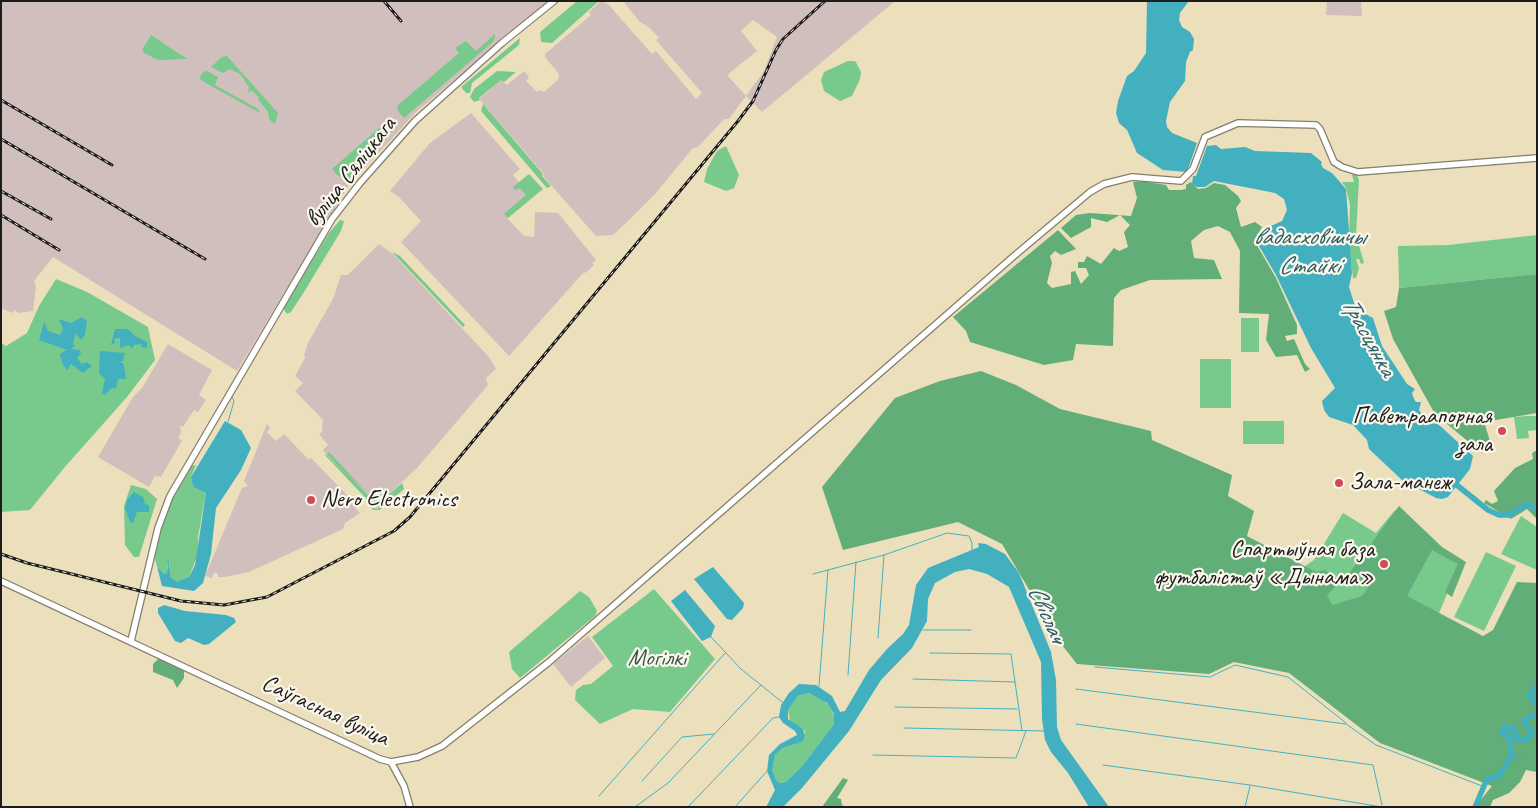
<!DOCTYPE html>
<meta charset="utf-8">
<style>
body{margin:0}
#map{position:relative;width:1538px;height:808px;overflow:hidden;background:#ecdfbc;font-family:Caveat,sans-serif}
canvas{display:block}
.frame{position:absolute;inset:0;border:2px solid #1c1c1c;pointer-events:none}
</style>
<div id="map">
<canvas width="1538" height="808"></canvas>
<div class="frame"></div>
</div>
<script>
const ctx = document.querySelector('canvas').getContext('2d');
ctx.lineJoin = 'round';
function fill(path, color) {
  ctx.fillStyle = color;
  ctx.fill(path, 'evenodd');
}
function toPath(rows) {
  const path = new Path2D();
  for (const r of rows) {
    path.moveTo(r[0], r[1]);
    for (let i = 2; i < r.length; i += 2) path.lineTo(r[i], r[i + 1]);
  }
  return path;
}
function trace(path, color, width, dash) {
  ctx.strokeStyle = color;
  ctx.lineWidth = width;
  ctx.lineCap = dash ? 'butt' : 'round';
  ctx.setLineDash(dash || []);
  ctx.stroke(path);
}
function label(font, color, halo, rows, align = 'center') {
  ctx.font = font + ' Caveat,sans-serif';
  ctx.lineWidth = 4.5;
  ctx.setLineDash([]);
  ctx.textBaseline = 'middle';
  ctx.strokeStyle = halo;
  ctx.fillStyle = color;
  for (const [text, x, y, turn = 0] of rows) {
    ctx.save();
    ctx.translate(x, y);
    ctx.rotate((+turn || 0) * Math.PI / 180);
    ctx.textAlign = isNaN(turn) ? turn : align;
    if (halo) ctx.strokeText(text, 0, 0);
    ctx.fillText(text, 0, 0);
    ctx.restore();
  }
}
fill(toPath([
 [1,1,548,1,416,112,349,185,237,371,53,257,34,281,36,287,33,311,19,313,14,310,12,313,1,308],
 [601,1,608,4,652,54,656,51,696,99,702,93,656,40,659,38,650,28,640,22,623,1,895,1,762,112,746,96,729,119,724,119,698,147,693,148,656,193,626,223,613,235,596,236,543,176,544,174,479,99,501,80,507,85,524,71,529,77,526,81,537,92,541,90,544,92,558,80,559,74,545,57,545,54,591,15,589,12],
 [753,20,777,37,764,71,746,96,727,75,757,51,741,31],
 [1327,1,1361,1,1362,16,1326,15],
 [471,113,520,169,513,175,531,196,507,218,524,236,534,237,535,212,558,213,596,260,592,263,594,265,586,273,584,272,509,356,401,242,421,221,399,197,390,191,430,143],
 [379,244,394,255,460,326,489,357,496,369,486,378,488,385,417,468,375,507,323,450,328,445,319,434,322,432,323,420,295,391,303,383,295,376,305,358,304,355,308,343,333,299,341,275,348,275],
 [168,344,212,370,199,395,206,400,198,412,194,410,183,427,180,425,181,433,178,438,182,441,161,477,155,476,149,487,98,457,133,397,142,388],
 [267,424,270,428,267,432,276,441,284,434,309,460,311,458,348,496,342,503,348,499,360,513,345,523,343,529,249,572,225,577,218,577,218,574,214,572,212,578,205,576,242,488,248,486,244,481],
 [588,636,605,658,571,687,553,664]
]), '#d1bfbd');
fill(toPath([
 [577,1,599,1,552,43,541,42,540,32],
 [495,34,494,41,404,118,397,110,398,105,459,53,455,48,466,41,476,51],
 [151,35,187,59,158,60,144,53,142,50],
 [520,38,519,45,472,83,470,93,466,93,461,87],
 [227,56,278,113,275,124,269,119,268,112,258,99,259,97,251,90,248,93,249,87,240,74,230,69,223,73,211,67,222,57],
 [848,61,855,61,857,64,861,72,860,79,852,96,840,101,824,91,821,80,824,72],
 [207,71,218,77,215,85,258,109,260,113,199,79,203,72],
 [497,71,516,72,504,82,501,80,479,98,480,100,474,102,470,97,474,89],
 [483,104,543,174,542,176,551,186,547,188,481,111],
 [386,122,394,129,349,180,337,175,332,169],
 [726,146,739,175,734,188,726,191,704,182,707,169,717,151],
 [1356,173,1359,180,1356,235,1364,263,1361,264,1359,259,1356,259,1359,268,1356,278,1353,278,1349,242,1350,205,1346,188,1342,182,1354,182,1352,175],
 [529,174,543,189,508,218,504,214,526,195,520,188,515,190,513,187],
 [340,220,344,221,341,231,304,292,291,312,287,314,283,308,329,233],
 [1537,235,1537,274,1399,288,1398,246,1448,245],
 [392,252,400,256,465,325,463,327],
 [56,279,87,292,148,327,155,360,127,397,64,468,30,510,1,512,1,343,6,346,27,333,39,306],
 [1241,318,1259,318,1259,352,1241,352],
 [1200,359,1231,359,1231,408,1200,408],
 [1526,416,1537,416,1537,430,1528,431,1529,438,1517,439,1514,417],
 [1243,421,1284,421,1284,444,1243,444],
 [329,452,373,499,345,471,372,500,380,493,385,498,402,483,404,489,380,510,373,510,371,507,377,509,398,490,377,508,373,506,325,455,326,454,349,478,327,454],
 [196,465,191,477,193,487,206,493,198,537,198,554,189,577,177,583,171,579,169,562,167,565,167,574,164,574,157,566,154,556,165,515,189,466],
 [131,485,146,489,157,499,139,557,134,557,125,545,124,506],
 [1395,510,1406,515,1435,544,1461,560,1435,623,1346,618,1328,602,1302,568,1314,560,1343,513,1376,533],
 [1521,516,1537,527,1537,570,1501,554],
 [1486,552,1516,566,1484,631,1454,617],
 [654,589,715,659,670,712,633,709,600,724,575,700,576,690,583,685,591,684,613,666,592,637],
 [580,591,589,597,597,611,595,616,520,678,512,669,509,652],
 [809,693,821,698,829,706,835,717,834,724,803,765,786,782,780,783,776,780,771,769,775,755,783,748,804,739,805,731,790,721,788,710,798,696]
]), '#78ca8c');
fill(toPath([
 [1142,181,1166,185,1169,190,1181,190,1186,189,1186,185,1191,182,1198,189,1206,188,1214,183,1225,185,1238,196,1241,201,1236,208,1241,227,1255,222,1262,227,1257,237,1258,247,1276,278,1297,325,1297,334,1285,336,1287,341,1294,339,1305,364,1310,369,1305,372,1297,355,1276,357,1266,340,1269,314,1239,313,1240,251,1230,232,1218,226,1204,230,1191,241,1194,258,1214,260,1222,279,1150,280,1121,290,1114,298,1113,346,1076,344,1073,360,1044,365,970,342,966,331,953,317,1058,230,1076,249,1061,255,1055,251,1050,256,1052,263,1047,283,1052,288,1071,284,1071,272,1075,271,1081,284,1089,275,1086,268,1078,268,1078,262,1084,262,1087,256,1101,264,1114,248,1119,251,1128,247,1124,232,1130,225,1120,215,1107,222,1091,218,1091,227,1071,238,1061,228,1076,215,1090,213,1131,216,1137,198,1133,182],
 [1537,274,1537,413,1484,422,1491,444,1482,453,1435,414,1393,339,1384,311,1396,307,1399,288],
 [981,371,1016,385,1060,409,1151,431,1152,440,1232,475,1228,496,1254,511,1247,536,1316,572,1325,570,1341,581,1327,595,1332,605,1362,596,1368,588,1348,575,1399,506,1442,547,1466,562,1452,597,1445,592,1458,564,1432,550,1407,596,1483,636,1493,630,1517,582,1537,583,1537,772,1526,770,1520,782,1509,793,1493,800,1490,807,1475,807,1492,786,1380,743,1289,673,1234,662,1209,674,1077,664,1062,645,1002,544,958,522,843,550,822,487,895,398,940,381],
 [1537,450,1537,519,1527,509,1511,519,1484,503,1486,500,1492,504,1498,501,1494,491,1515,468,1533,459,1532,453],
 [159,658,184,669,184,678,177,688,173,680,153,672,153,664],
 [843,778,848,780,837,798,841,799,842,805,845,807,822,807]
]), '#62ae78');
fill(toPath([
 [1147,1,1189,1,1180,13,1179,20,1182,27,1190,32,1194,39,1193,50,1190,52,1186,62,1185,81,1170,102,1166,121,1167,127,1172,133,1197,143,1187,172,1163,170,1137,153,1127,130,1119,123,1116,113,1118,101,1127,76,1134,71,1146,53],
 [1216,145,1221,149,1245,147,1255,151,1311,153,1322,162,1321,164,1323,168,1332,173,1346,189,1352,273,1349,287,1356,309,1373,318,1382,346,1407,384,1415,389,1412,393,1414,399,1416,402,1421,402,1419,410,1428,423,1438,424,1473,456,1470,469,1448,497,1442,499,1436,498,1402,480,1369,449,1367,440,1353,425,1329,417,1324,410,1322,401,1335,388,1311,348,1276,275,1259,246,1258,237,1262,230,1282,221,1287,210,1284,199,1275,193,1214,181,1205,187,1197,187,1192,184,1193,176,1196,176,1207,146],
 [82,317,87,321,85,335,82,339,79,338,76,333,73,343,75,346,71,349,80,350,81,353,77,358,82,364,87,362,92,366,83,373,71,364,67,370,62,363,60,354,67,350,39,340,44,322,48,331,60,335,63,329,59,319,71,323],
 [115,329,128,329,135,336,147,342,147,348,141,347,142,344,134,345,132,349,129,345,120,348,120,338,114,339,115,343,111,345],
 [100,351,125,353,123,361,120,361,124,365,126,379,118,379,116,389,112,388,104,395,102,393,105,379,99,373],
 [225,421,241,430,251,448,241,470,216,508,211,554,203,583,194,591,162,586,157,566,164,574,167,574,168,558,171,578,177,582,189,577,195,565,206,493,193,487,191,477],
 [134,492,143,497,145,504,149,505,149,512,137,512,133,523,130,522,125,508,127,500],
 [978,543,986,544,1005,554,1019,573,1051,652,1056,680,1057,727,1061,740,1109,807,1089,807,1068,773,1051,752,1045,740,1042,719,1041,662,1009,587,987,574,969,569,955,572,935,583,928,599,927,621,912,648,881,680,849,731,802,788,783,807,766,807,775,790,767,771,769,755,780,744,797,735,795,731,783,723,779,717,781,705,789,693,799,684,816,685,832,696,840,712,845,711,869,670,887,649,903,634,909,625,916,585,928,568,979,547],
 [809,693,827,703,834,714,834,724,803,765,786,782,780,783,776,780,772,770,775,755,783,748,803,741,805,736,803,729,788,719,788,710,798,696],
 [713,567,744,603,743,608,732,620,727,619,694,579],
 [685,590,715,626,711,637,702,641,671,601],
 [164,605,185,611,226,615,234,618,236,622,209,644,204,645,188,638,181,643,175,641,158,613,158,608]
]), '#43b0c0');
trace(toPath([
 [228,422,234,401,232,397],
 [813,574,884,555,947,533,969,536,972,543,972,552],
 [923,630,971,630],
 [711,637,741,669,782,702],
 [878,638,884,555],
 [930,653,1011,654,1022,731],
 [1095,667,1210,677,1235,665,1288,677,1346,723],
 [848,675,856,562],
 [913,679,1015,682],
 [819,686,828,570],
 [1076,689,1346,724,1376,745,1482,786],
 [895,707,1017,709],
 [1076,724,1373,765,1382,805],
 [904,728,1044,731],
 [873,755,1016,758,1026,731],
 [1511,757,1527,755],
 [1103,765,1250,785,1382,807],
 [642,781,682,737,714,734],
 [599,796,726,652],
 [635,807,668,783,761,685],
 [688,807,773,718,779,717],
 [735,807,768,770],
 [1245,807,1250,786]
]), '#43b0c0', 1);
trace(toPath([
 [1453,482,1488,510,1499,515,1509,515,1527,504,1537,510],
 [1537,686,1529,695,1537,704],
 [1475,807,1487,779,1499,776,1511,757,1511,738,1502,733,1505,727,1514,729,1518,740,1528,739,1532,732,1524,721,1531,716,1537,715]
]), '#43b0c0', 5.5);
const secondary = toPath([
 [1,581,380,759,391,762,418,757,442,746,549,662,1014,256,1090,192,1104,184,1132,177,1181,181,1193,169,1205,137,1238,123,1316,125,1320,129,1334,162,1342,167,1358,172,1537,158],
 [131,641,158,528,170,496,332,219,360,183,415,121,502,43,554,1],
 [391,762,404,786,410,807]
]);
trace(secondary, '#847e6c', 8);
trace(secondary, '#fff', 5.5);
const rail = toPath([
 [384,1,401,21],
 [1,100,112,165],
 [1,139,205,259],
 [1,191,51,219],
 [1,215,59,250],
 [1,554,27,563,181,601,224,605,267,597,394,531,410,517,738,121,753,101,776,50,783,39,825,1]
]);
trace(rail, '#1c1c1c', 3);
trace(rail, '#fbf7ec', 1, [4]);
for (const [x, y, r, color] of [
 [1502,431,5,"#d1495b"],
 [1339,483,5,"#d1495b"],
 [311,500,5,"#d1495b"],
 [1384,564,5,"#d1495b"]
]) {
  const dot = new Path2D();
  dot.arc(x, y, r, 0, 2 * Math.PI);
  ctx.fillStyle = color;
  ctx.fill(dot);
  trace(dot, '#fbf7ec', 2);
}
label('24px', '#1c1c1c', '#fbf7ec', [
 ["вуліца Сяліцкага",351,172,-52],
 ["Саўгасная вуліца",325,711,25]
]);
label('24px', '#1c1c1c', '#fbf7ec', [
 ["Паветраапорная",1492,417],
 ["зала",1492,445],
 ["Зала-манеж",1349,483,"left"],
 ["Nero Electronics",321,500,"left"],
 ["Спартыўная база",1374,550],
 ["футбалістаў «Дынама»",1374,578]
], 'right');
label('24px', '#3c5943', '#fbf7ec', [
 ["Могілкі",657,659]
]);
label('italic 25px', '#2e5f66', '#fbf7ec', [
 ["вадасховішчы",1309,237],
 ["Стайкі",1309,266],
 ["Трасцянка",1368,337,61],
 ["Свіслач",1046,614,66]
]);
</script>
